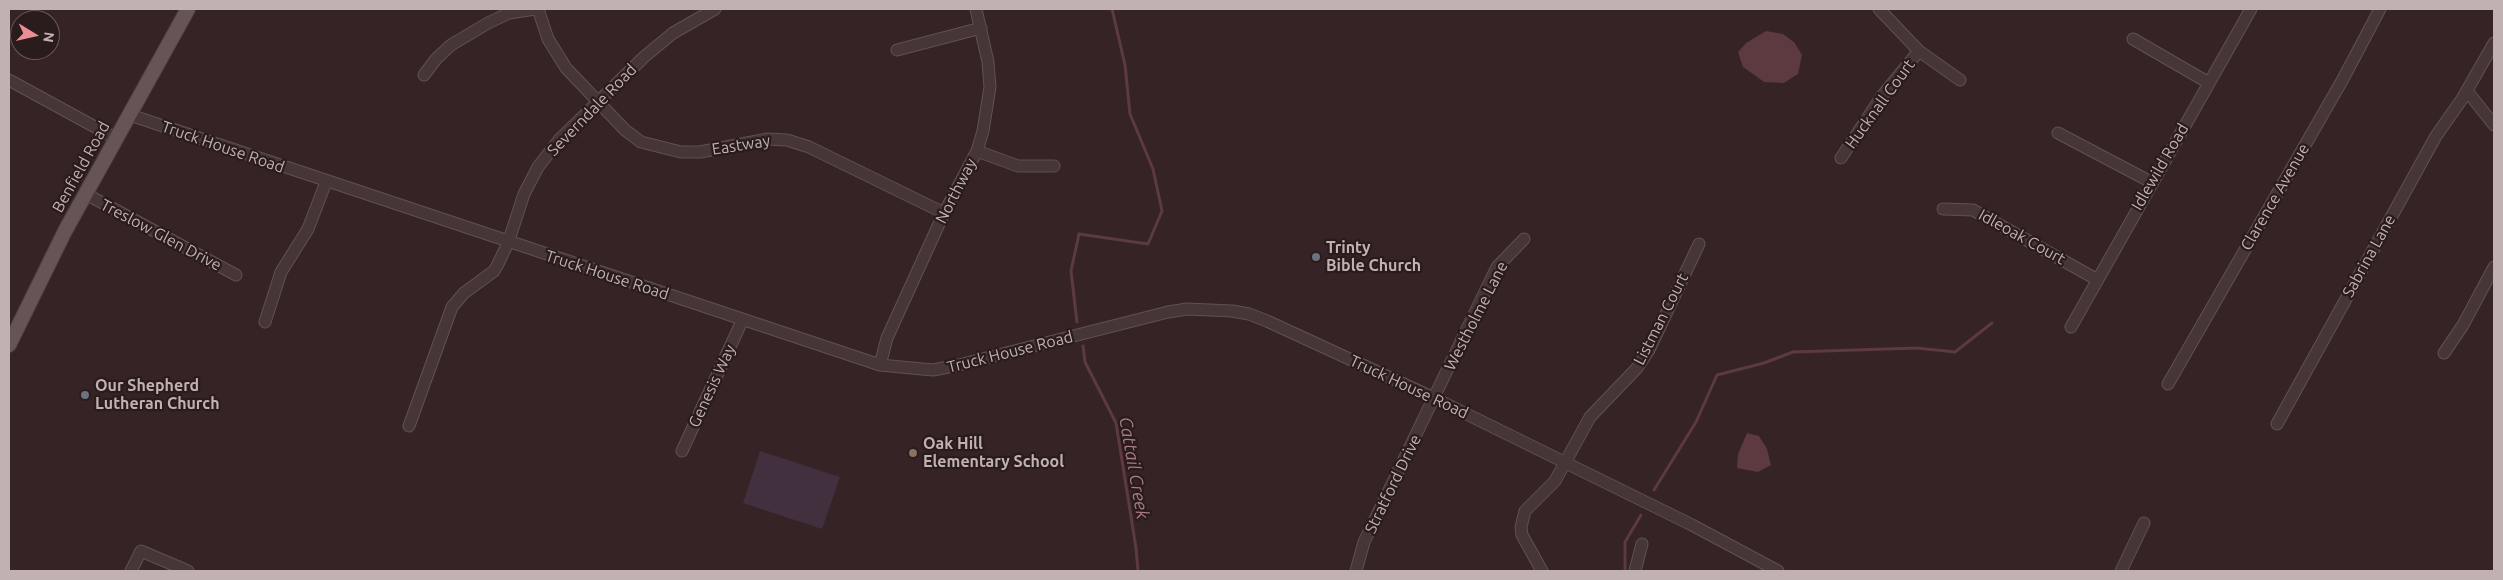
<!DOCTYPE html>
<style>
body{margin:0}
#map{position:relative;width:2503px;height:580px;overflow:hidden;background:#352325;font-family:Ubuntu,sans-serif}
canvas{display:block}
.frame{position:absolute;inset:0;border:10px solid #c2b1b2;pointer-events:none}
.north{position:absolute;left:10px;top:10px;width:50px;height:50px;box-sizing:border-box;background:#2a1b1d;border:1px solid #675759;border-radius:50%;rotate:99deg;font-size:14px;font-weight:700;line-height:20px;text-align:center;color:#c2b1b2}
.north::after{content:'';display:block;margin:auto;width:18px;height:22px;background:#ea8e96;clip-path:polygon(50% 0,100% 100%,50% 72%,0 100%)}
</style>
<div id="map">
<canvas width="2503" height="580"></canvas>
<div class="frame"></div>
<div class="north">N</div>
</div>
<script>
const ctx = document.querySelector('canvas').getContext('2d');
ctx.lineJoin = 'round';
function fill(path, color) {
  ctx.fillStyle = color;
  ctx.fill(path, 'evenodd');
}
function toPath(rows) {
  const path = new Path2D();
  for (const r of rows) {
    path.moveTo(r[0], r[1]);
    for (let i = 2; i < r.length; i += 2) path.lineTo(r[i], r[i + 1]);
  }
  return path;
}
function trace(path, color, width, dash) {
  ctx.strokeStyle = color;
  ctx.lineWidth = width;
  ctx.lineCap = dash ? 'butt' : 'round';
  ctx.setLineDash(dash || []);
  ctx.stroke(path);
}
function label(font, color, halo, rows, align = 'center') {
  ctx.font = font + ' Ubuntu,sans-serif';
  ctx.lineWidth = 4.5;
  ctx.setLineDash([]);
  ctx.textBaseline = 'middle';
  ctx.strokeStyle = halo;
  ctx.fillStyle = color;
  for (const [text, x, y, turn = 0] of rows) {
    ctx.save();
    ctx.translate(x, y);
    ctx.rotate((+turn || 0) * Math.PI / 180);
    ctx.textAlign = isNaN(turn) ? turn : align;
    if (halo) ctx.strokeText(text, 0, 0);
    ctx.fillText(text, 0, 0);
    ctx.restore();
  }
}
fill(toPath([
 [760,451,840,477,822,529,743,503]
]), '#42303f');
fill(toPath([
 [1766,31,1783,34,1794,42,1802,55,1798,74,1784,83,1764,82,1743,67,1738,52,1746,43],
 [1747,433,1759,436,1767,449,1771,465,1758,472,1737,468,1738,454]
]), '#5c3a3f');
trace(toPath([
 [1077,322,1071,271,1079,234,1148,244,1162,211,1153,169,1130,114,1125,65,1112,9],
 [1083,346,1085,362,1116,423,1136,548,1138,571],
 [1654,490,1696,422,1717,375,1764,363,1793,352,1917,348,1955,352,1992,323],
 [1625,571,1625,542,1641,515]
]), '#5c3a3f', 3);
const minor = toPath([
 [538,9,548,39,566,68,625,130,641,142,681,152,700,152,768,139,787,140,809,147,944,213],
 [1879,9,1919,51,1960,80],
 [2133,39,2209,83],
 [897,50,981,28],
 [424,75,436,59,451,45,488,23,509,13,535,9],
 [9,80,117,139],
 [2467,91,2494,125],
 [130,115,880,365,933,370,959,365,1168,312,1187,309,1232,311,1249,314,1267,321,1434,398,1692,525,1778,571],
 [2058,133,2151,182],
 [977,151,1018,166,1054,166],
 [1841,158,1882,96,1919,51],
 [86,194,236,275],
 [1943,209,1973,210,2096,279],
 [265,322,281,272,308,229,326,182],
 [2071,327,2251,9],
 [2444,353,2463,325,2494,267],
 [880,365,887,338,944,213,977,151,983,131,990,87,988,62,976,9],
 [2168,384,2343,79,2380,9],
 [2277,424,2436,136,2462,99,2494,43],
 [409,426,452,307,464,293,494,271,498,264,508,243,524,194,538,167,559,140,644,57,673,33,715,9],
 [682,451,742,321],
 [131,571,141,551,188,571],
 [1356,571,1364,542,1497,267,1524,239],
 [1542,571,1522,535,1521,527,1525,511,1555,481,1590,417,1637,368,1649,350,1699,244],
 [1635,571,1642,544],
 [2121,571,2144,523]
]);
const major = toPath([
 [9,345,65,231,188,9]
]);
trace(minor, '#605152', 13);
trace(major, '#4f3f41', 16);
trace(minor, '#463638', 11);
trace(major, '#665456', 14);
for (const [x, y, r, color] of [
 [1316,257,5,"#6b7280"],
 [85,395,5,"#6b7280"],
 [913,453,5,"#8d6e63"]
]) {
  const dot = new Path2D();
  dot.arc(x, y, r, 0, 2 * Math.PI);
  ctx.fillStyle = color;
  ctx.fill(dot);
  trace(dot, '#2a1b1d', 2);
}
label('16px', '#c2b1b2', '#2a1b1d', [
 ["Hucknall Court",1880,104,-54],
 ["Severndale Road",592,110,-46],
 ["Eastway",741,145,-9],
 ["Truck House Road",223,147,19],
 ["Benfield Road",81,167,-61],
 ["Idlewild Road",2160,167,-60],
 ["Northway",956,191,-63],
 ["Clarence Avenue",2275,197,-60],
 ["Treslow Glen Drive",161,235,28],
 ["Idleoak Court",2022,237,29],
 ["Sabrina Lane",2369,256,-61],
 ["Truck House Road",607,275,18],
 ["Westholme Lane",1476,316,-63],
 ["Listman Court",1661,319,-63],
 ["Truck House Road",1010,352,-14],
 ["Genesis Way",712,386,-65],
 ["Truck House Road",1409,387,25],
 ["Stratford Drive",1393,484,-64]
]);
label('bold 16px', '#c2b1b2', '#2a1b1d', [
 ["Trinty",1326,248],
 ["Bible Church",1326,266],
 ["Our Shepherd",95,386],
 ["Lutheran Church",95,404],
 ["Oak Hill",923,444],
 ["Elementary School",923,462]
], 'left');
label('italic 18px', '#a77c82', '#2a1b1d', [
 ["Cattail Creek",1134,468,80]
]);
</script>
